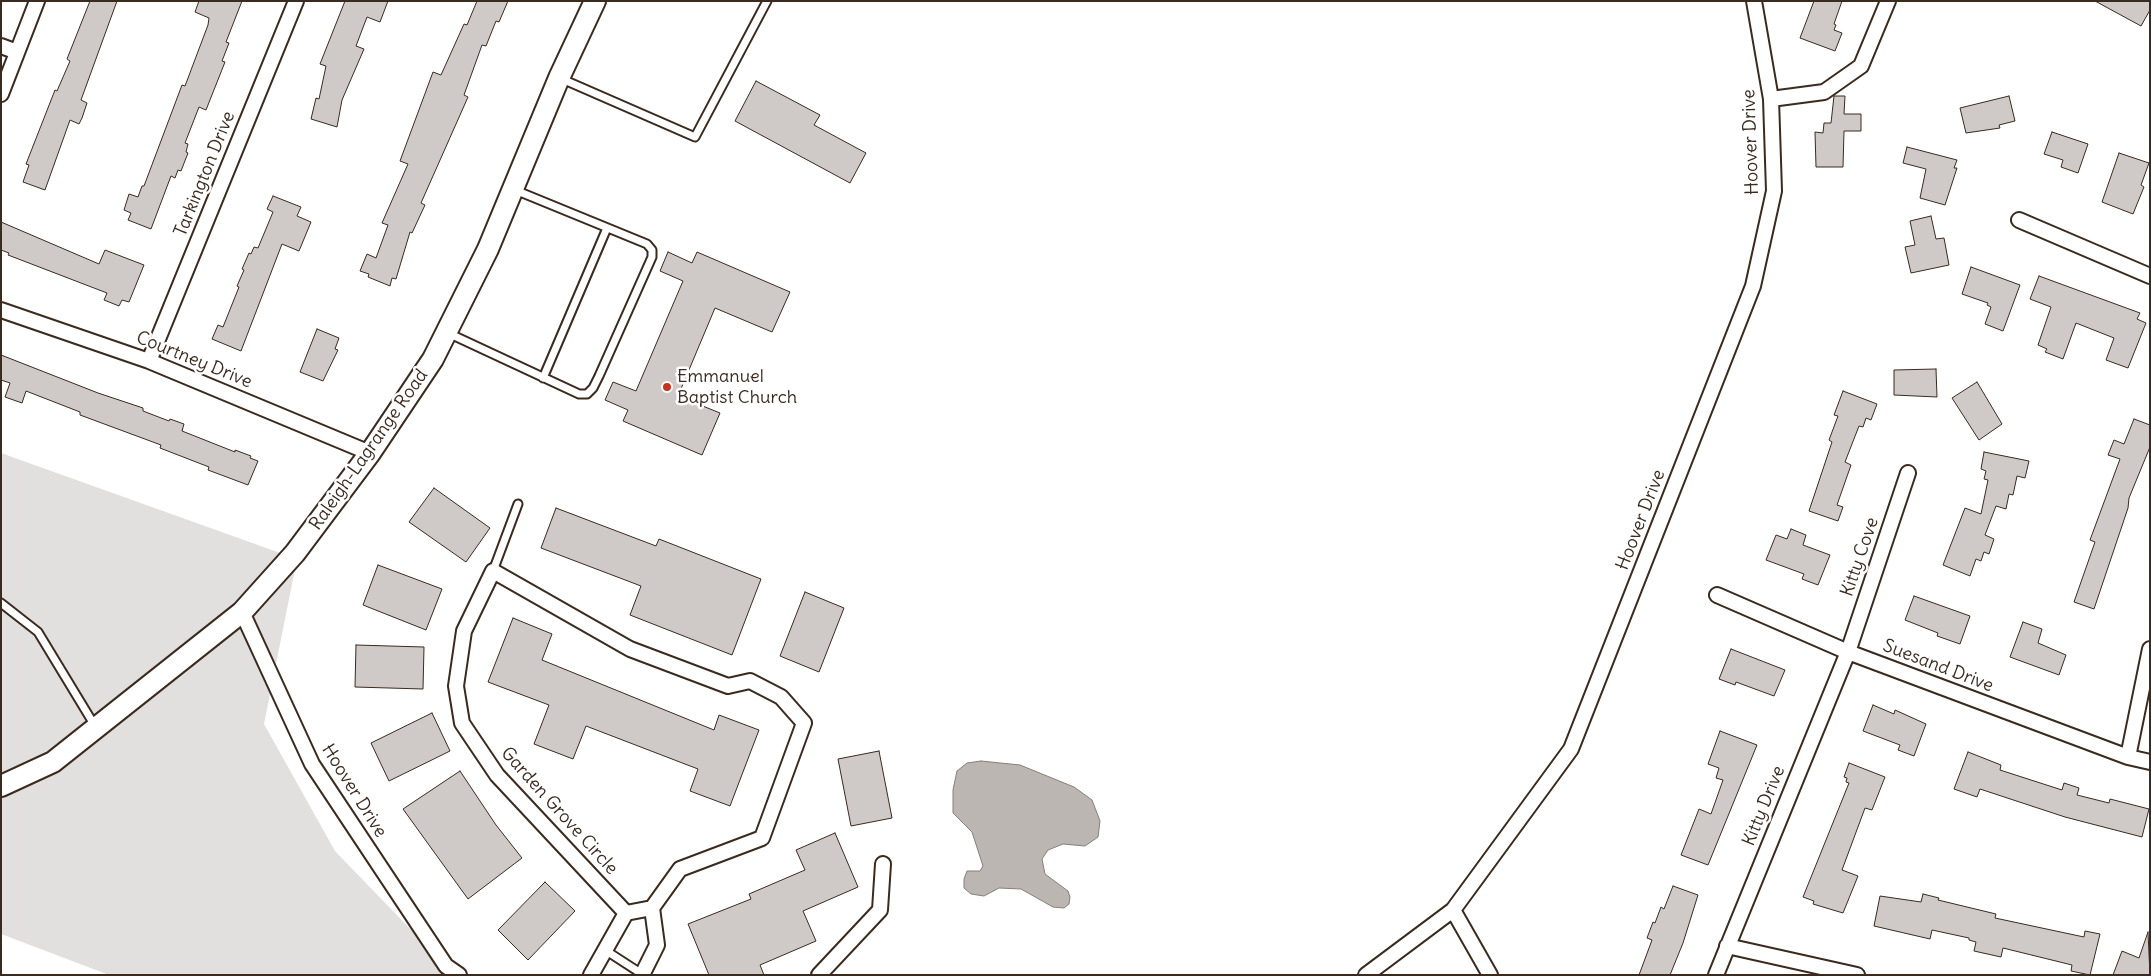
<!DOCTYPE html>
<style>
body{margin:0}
#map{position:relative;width:2151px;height:976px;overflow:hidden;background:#fff;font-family:Delius,sans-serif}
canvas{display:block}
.frame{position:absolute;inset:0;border:2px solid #3b2a1e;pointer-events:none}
</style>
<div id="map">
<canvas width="2151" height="976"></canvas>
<div class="frame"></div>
</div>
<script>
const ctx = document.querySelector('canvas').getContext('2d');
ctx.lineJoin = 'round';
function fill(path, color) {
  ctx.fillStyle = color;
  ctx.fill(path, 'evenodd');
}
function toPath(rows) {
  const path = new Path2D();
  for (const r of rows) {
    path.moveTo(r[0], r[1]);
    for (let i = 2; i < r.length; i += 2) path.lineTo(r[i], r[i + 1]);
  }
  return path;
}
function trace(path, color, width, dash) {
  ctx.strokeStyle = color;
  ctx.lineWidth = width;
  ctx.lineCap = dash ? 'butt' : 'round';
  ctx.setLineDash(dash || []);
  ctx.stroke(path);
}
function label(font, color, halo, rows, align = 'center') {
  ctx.font = font + ' Delius,sans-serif';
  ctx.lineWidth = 5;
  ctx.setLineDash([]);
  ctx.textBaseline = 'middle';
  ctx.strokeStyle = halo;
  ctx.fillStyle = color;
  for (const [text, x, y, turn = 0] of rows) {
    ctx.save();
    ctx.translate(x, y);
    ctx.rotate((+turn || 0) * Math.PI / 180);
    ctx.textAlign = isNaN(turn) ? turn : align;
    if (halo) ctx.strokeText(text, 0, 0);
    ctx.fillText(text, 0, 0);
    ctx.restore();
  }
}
fill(toPath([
 [1,453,297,559,264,724,335,851,446,966,452,975,109,975,1,934]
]), '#e2e0de');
const water = toPath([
 [981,761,1020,765,1074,787,1092,800,1100,821,1098,837,1085,846,1063,844,1048,850,1042,859,1045,874,1068,891,1070,897,1069,904,1064,908,1053,907,1021,889,999,888,984,896,971,894,964,888,964,879,967,871,980,871,983,866,972,832,953,813,953,790,957,771,967,763,981,761]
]);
fill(water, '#bcb6b3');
trace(water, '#887e77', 1);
const building = toPath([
 [90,1,117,1,81,100,87,103,82,118,79,124,70,120,45,190,23,182,29,165,26,164,55,90,57,91,70,61,67,59,90,1],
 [199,1,242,1,226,42,229,43,222,61,225,62,206,110,199,107,185,143,188,144,186,152,188,153,181,171,178,170,175,178,171,176,151,229,128,220,131,213,124,210,129,194,138,197,142,186,144,186,182,85,185,86,208,25,209,18,195,12,199,1],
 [345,1,388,1,380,22,367,17,356,46,364,49,342,100,337,127,311,119,316,98,319,99,326,66,320,64,345,1],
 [477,1,508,1,499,22,496,21,486,46,482,45,464,95,468,97,421,203,425,205,412,233,410,232,396,279,392,278,390,286,368,277,369,274,360,271,367,254,376,258,388,225,382,223,408,164,400,161,433,72,441,75,464,24,467,25,477,1],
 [1814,1,1842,1,1834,24,1836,25,1834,30,1842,33,1835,51,1800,38,1814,1],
 [2095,1,2150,1,2150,10,2141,26,2095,1],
 [756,81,820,115,814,125,866,153,850,183,735,121,756,81],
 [1834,96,1845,96,1844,114,1861,114,1861,131,1844,131,1843,167,1816,167,1815,132,1823,133,1824,123,1831,123,1834,96],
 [2009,96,2015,121,1999,125,2000,128,1966,133,1960,108,2009,96],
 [2052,132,2088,144,2078,173,2061,167,2063,160,2044,154,2052,132],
 [1907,147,1957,160,1954,168,1957,168,1945,205,1920,198,1926,169,1903,163,1907,147],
 [2119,153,2149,163,2141,185,2144,187,2133,214,2102,202,2119,153],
 [273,196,301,207,297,216,311,222,299,251,282,244,241,351,212,339,218,325,223,327,239,287,237,286,244,270,242,269,249,253,251,254,254,247,258,248,273,212,267,209,273,196],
 [1931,216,1936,239,1944,238,1949,265,1911,273,1905,247,1915,245,1910,221,1931,216],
 [1,222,99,264,105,250,144,265,129,302,122,300,119,306,104,300,107,293,8,255,9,253,1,250,1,222],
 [668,252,692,263,697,252,790,292,772,332,715,308,678,396,720,413,702,455,623,421,628,410,605,400,613,382,636,391,683,281,660,271,668,252],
 [1971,267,2020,285,2003,331,1985,324,1991,307,1987,305,1988,303,1962,294,1971,267],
 [2039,276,2140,313,2137,319,2146,323,2128,368,2106,360,2114,338,2076,323,2063,359,2045,352,2047,349,2038,345,2051,307,2030,299,2039,276],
 [317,329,339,338,335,349,338,350,323,381,300,372,317,329],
 [1,355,98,393,143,408,143,411,169,421,170,419,184,424,182,431,235,452,235,450,251,456,250,458,258,461,248,485,208,470,209,467,160,448,161,445,80,415,80,412,26,391,22,403,5,397,10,383,1,380,1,355],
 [1936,369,1937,397,1894,395,1894,370,1936,369],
 [1977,382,2002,424,1979,440,1952,398,1977,382],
 [1843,391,1877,404,1871,420,1866,418,1863,427,1859,426,1845,462,1851,465,1837,505,1843,507,1838,521,1809,511,1832,442,1829,440,1838,416,1834,415,1843,391],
 [2134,419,2150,425,2150,447,2129,498,2128,508,2094,609,2074,602,2095,542,2090,540,2120,459,2108,455,2114,440,2124,444,2134,419],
 [1984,452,2029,461,2025,478,2017,476,2013,495,2009,494,2006,509,1996,506,1985,535,1994,539,1989,554,1984,552,1981,561,1976,559,1970,576,1943,565,1965,508,1981,514,1988,480,1984,479,1986,471,1981,469,1984,452],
 [434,488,490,528,466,562,409,522,434,488],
 [556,508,656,546,659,539,761,579,732,655,630,615,641,586,541,548,556,508],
 [1791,529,1806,535,1803,545,1830,555,1818,585,1802,579,1804,574,1766,560,1776,535,1787,539,1791,529],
 [378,565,442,589,426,630,363,605,378,565],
 [805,592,844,608,819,672,780,656,805,592],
 [1914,596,1970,616,1960,644,1937,636,1938,633,1905,620,1914,596],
 [513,618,552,634,542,660,714,730,719,715,759,730,730,806,690,791,698,769,586,726,573,759,534,744,549,705,488,682,513,618],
 [2023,622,2042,629,2038,643,2066,655,2059,675,2010,657,2023,622],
 [356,645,424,647,423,689,355,687,356,645],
 [1731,649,1785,670,1774,696,1736,682,1735,685,1719,679,1731,649],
 [1873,705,1894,714,1895,710,1926,724,1914,756,1898,750,1900,745,1863,731,1873,705],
 [432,713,450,751,389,781,371,743,432,713],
 [1720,731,1757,745,1708,865,1681,855,1699,809,1711,814,1723,780,1716,778,1719,768,1708,764,1720,731],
 [879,751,892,818,851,826,838,759,879,751],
 [1968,752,2001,765,2000,770,2062,790,2064,783,2079,788,2077,795,2109,803,2110,799,2149,809,2142,837,2065,817,1980,789,1977,797,1954,789,1968,752],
 [1849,763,1885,777,1872,810,1865,808,1842,870,1858,876,1843,913,1813,904,1814,901,1803,897,1849,783,1846,782,1847,778,1844,777,1849,763],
 [460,771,496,825,522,858,468,899,403,809,460,771],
 [835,833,858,887,803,911,816,941,760,965,764,975,709,975,688,924,751,899,749,894,805,870,796,850,835,833],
 [545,882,575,911,528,960,498,930,545,882],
 [1673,886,1698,895,1683,943,1670,975,1639,975,1652,940,1647,938,1653,922,1655,923,1661,907,1664,909,1673,886],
 [1923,894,1939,898,1938,900,1996,914,1995,918,2084,937,2085,931,2100,934,2090,975,2071,971,2072,965,2003,948,2001,957,1974,951,1976,942,1969,940,1969,938,1932,930,1930,939,1874,926,1880,896,1921,902,1923,894],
 [2148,932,2150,975,2113,975,2122,951,2139,958,2148,932]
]);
fill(building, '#cfcac7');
trace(building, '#3b2a1e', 1);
const lane = toPath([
 [562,79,695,137,767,1],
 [448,333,579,394,587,394,593,388,599,376,652,257,652,250,647,244,515,190],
 [543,378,607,228],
 [493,571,518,504],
 [1,603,38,632,95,726],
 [605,950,642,974]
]);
const street = toPath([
 [1,46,17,52],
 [1,94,37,1],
 [1771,99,1824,92,1861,66,1888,1],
 [2019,220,2150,276],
 [1,310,149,361,370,453],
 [149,361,296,1],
 [1717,595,1848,652,2128,757,2150,762],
 [242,612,312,764,446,966,459,975],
 [2128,757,2150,649],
 [1453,910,1490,975],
 [1727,946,1857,975],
 [591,975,626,913,497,775,462,723,456,686,464,631,493,571,630,649,728,686,750,681,781,697,804,723,762,838,680,869,652,908,626,913],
 [642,975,657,945,652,908],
 [819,975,880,910,883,864],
 [1366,975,1453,910,1571,749,1753,286,1774,191,1771,99,1754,1],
 [1716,975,1848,652,1908,473]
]);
const secondary = toPath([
 [1,786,53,762,242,612,295,553,370,453,433,359,488,249,559,78,595,1]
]);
trace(lane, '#3b2a1e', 11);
trace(street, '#3b2a1e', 18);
trace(secondary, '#3b2a1e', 24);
trace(lane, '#fff', 7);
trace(street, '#fff', 14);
trace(secondary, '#fff', 20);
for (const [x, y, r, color] of [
 [667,387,5,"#c8321e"]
]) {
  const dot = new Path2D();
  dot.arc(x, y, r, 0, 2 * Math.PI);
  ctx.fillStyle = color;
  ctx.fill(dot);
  trace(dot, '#fff', 2);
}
label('18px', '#3b2a1e', '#fff', [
 ["Hoover Drive",1751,142,-92],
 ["Tarkington Drive",205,174,-68],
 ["Courtney Drive",194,360,22],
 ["Raleigh-Lagrange Road",369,450,-55],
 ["Hoover Drive",1641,520,-69],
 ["Kitty Cove",1860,557,-71],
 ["Suesand Drive",1938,666,21],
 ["Hoover Drive",354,791,58],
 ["Kitty Drive",1764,806,-68],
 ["Garden Grove Circle",559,811,48]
]);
label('18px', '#3b2a1e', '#fff', [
 ["Emmanuel",677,377],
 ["Baptist Church",677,398]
], 'left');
</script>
